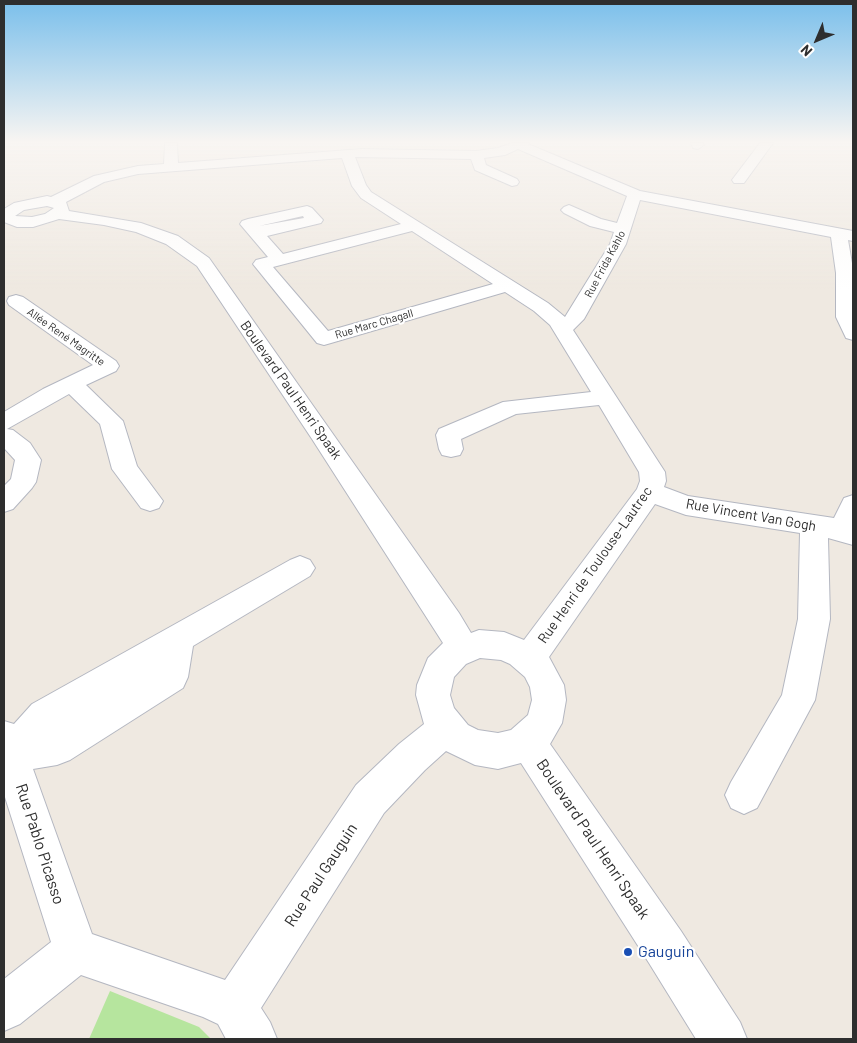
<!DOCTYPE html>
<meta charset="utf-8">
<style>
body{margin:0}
#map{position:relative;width:857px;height:1043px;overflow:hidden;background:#efe9e1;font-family:Barlow,sans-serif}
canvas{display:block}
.frame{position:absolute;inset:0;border:5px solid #2e2e2e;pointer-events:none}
.north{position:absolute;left:792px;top:15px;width:50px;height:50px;-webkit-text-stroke:4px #fff;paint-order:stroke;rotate:225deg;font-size:14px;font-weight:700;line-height:20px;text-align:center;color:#2e2e2e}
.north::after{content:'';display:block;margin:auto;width:18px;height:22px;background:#2e2e2e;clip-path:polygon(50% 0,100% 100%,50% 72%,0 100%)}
</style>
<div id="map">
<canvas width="857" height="1043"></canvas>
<div class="frame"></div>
<div class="north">N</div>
</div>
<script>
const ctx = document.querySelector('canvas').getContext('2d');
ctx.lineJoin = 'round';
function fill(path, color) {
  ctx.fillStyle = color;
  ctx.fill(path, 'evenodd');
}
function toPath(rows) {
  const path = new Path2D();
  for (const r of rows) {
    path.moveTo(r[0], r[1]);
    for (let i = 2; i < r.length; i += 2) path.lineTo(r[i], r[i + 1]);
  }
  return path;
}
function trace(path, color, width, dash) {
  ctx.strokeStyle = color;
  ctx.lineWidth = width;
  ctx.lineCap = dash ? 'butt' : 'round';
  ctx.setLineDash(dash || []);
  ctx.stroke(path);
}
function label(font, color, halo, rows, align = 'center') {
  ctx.font = font + ' Barlow,sans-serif';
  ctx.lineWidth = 4.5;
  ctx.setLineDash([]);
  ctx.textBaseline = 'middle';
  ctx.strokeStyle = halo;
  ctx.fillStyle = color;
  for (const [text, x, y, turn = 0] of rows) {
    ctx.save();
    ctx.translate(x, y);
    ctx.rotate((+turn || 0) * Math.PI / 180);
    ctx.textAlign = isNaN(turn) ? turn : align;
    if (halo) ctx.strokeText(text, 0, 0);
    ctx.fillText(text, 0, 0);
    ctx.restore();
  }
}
fill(toPath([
 [110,991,199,1027,211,1039,89,1039]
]), '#b6e59e');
const minor = toPath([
 [165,143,177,143,178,163,362,149,476,151,498,148,512,143,529,143,528,144,640,191,853,231,853,241,848,240,853,269,853,340,846,338,836,317,836,273,831,237,640,200,626,244,584,319,573,330,665,472,666,481,664,487,688,496,834,518,844,498,853,495,853,545,828,538,830,619,815,700,757,808,744,814,731,808,725,795,731,782,782,695,798,619,800,533,686,515,655,504,549,657,564,685,566,700,562,723,550,744,681,931,740,1022,747,1039,696,1039,649,963,521,763,498,769,475,765,446,751,425,770,384,813,261,1008,270,1022,277,1039,226,1039,218,1024,203,1017,81,975,20,1024,4,1031,4,979,51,942,4,794,4,721,14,724,32,704,290,560,300,556,310,560,315,568,310,576,193,646,188,677,183,688,70,760,57,765,33,769,92,934,225,980,356,785,399,744,424,724,416,695,417,685,428,658,443,643,312,439,197,266,166,244,136,232,104,225,59,219,33,227,17,227,4,222,4,209,14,203,47,196,51,197,94,176,138,166,164,164,165,143],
 [518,149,627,196,617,223,601,219,569,205,564,207,561,210,564,213,590,226,614,232,610,244,565,317,548,303,371,192,366,185,355,157,471,159,475,170,512,186,517,185,519,182,517,179,486,165,484,158,505,155,518,149],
 [342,158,352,186,361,198,401,224,283,254,267,236,321,223,323,220,312,208,307,206,248,219,242,221,240,224,268,257,256,260,253,264,317,343,324,345,331,343,505,292,534,311,550,325,591,392,503,402,439,429,436,435,439,449,442,455,451,457,460,455,463,449,461,439,516,414,599,405,639,472,640,481,637,489,524,640,504,632,479,630,471,633,459,613,209,258,178,236,141,223,69,211,66,202,104,182,138,174,342,158],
 [47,206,54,208,45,214,32,217,15,216,24,210,47,206],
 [303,216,304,218,259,226,303,216],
 [412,231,493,284,328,331,273,267,412,231],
 [480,658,501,660,510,664,525,677,530,687,532,700,528,715,511,730,498,733,478,730,468,725,454,708,450,695,454,677,466,664,480,658],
 [691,143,703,143,704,145,698,149,693,148,691,143],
 [760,143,773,143,744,183,734,183,732,180,760,143],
 [16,295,23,297,116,361,119,366,116,371,86,385,123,421,137,466,163,501,159,508,150,511,141,508,112,469,100,424,69,394,7,429,13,430,30,443,41,460,36,482,32,488,13,509,4,512,4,486,11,479,15,460,4,448,4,412,43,389,93,365,9,305,7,301,9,297,16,295]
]);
trace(minor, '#b4b7c1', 2);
fill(minor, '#fff');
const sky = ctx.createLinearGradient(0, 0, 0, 289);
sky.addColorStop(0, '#7abfeb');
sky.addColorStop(0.49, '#f8f5f2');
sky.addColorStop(1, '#f8f5f200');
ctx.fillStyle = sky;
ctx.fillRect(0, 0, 857, 289);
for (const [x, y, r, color] of [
 [628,952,5,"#1a4fb4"]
]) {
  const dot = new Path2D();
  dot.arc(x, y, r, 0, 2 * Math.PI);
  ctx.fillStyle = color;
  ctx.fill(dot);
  trace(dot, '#fff', 2);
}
label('11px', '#2e2e2e', '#fff', [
 ["Rue Frida Kahlo",605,264,-62],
 ["Rue Marc Chagall",374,324,-16],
 ["Allée René Magritte",66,337,35]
]);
label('14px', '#2e2e2e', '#fff', [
 ["Boulevard Paul Henri Spaak",291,390,55],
 ["Rue Vincent Van Gogh",751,515,10],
 ["Rue Henri de Toulouse-Lautrec",595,565,-55]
]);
label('16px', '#2e2e2e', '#fff', [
 ["Boulevard Paul Henri Spaak",593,839,56],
 ["Rue Pablo Picasso",40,844,72],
 ["Rue Paul Gauguin",321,875,-57]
]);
label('16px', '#164399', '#fff', [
 ["Gauguin",638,952]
], 'left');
</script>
